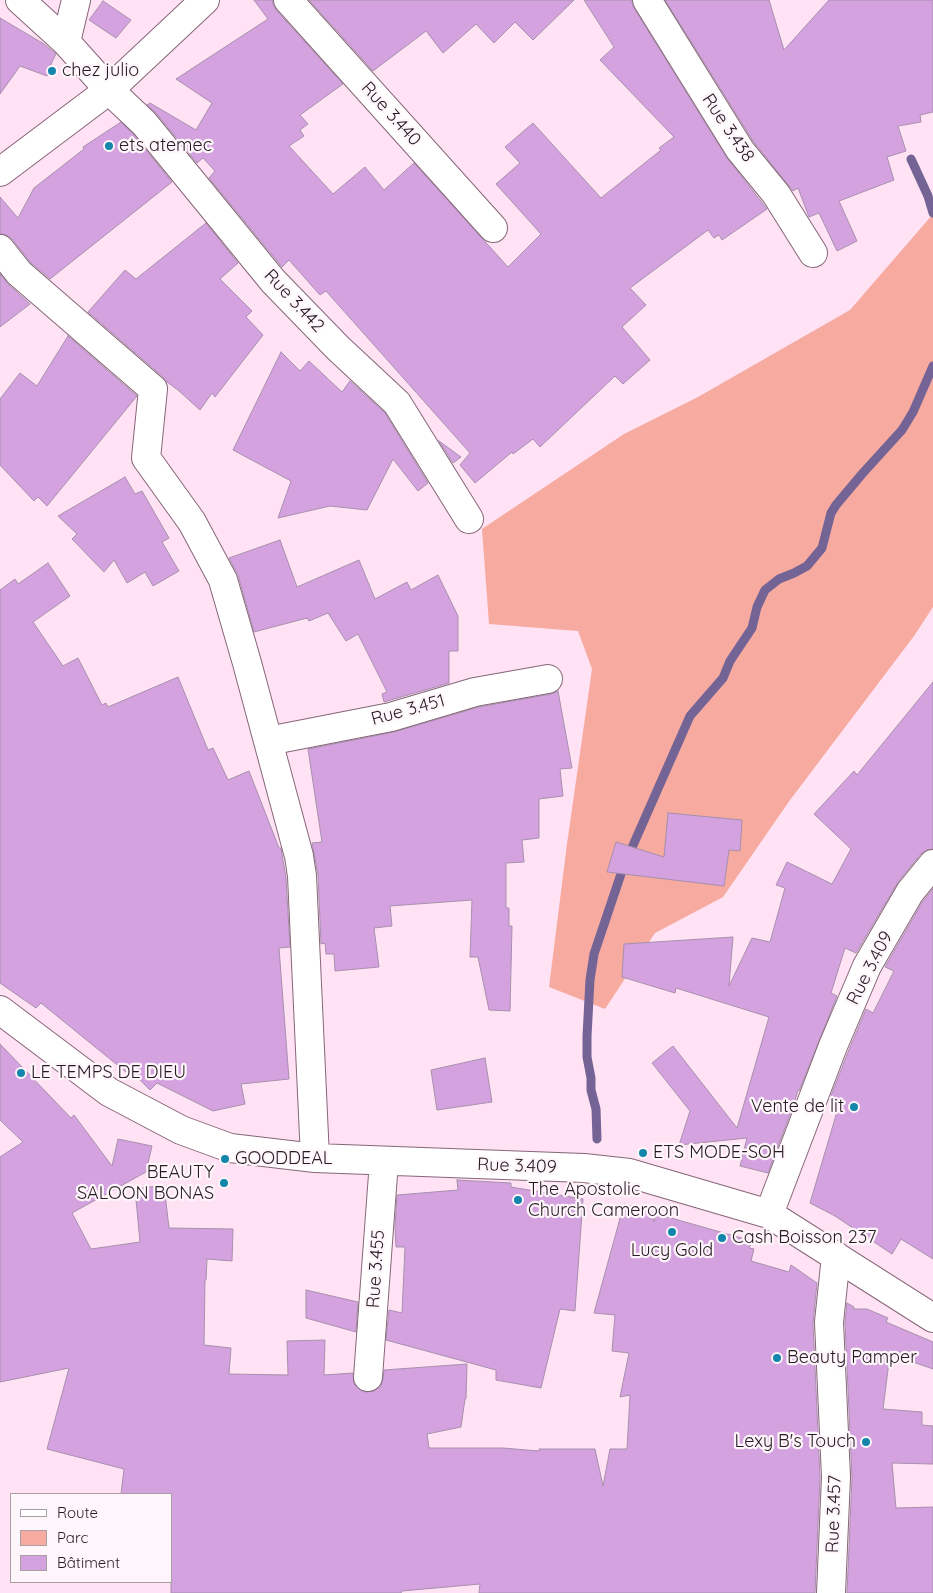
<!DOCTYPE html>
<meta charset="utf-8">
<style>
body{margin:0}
#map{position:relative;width:933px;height:1593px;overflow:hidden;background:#ffe2f3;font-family:Quicksand,sans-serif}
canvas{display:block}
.legend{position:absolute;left:10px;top:1493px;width:162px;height:90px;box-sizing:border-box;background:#fef6fa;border:1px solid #a89ea4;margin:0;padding:6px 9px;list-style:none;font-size:15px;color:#271b23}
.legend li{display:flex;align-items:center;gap:10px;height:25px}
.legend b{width:25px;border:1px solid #a89ea4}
</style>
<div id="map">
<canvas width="933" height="1593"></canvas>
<ul class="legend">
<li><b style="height:6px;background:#fff"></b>Route</li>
<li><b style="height:14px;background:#f6aaa0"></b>Parc</li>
<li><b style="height:14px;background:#d3a2df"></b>Bâtiment</li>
</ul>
</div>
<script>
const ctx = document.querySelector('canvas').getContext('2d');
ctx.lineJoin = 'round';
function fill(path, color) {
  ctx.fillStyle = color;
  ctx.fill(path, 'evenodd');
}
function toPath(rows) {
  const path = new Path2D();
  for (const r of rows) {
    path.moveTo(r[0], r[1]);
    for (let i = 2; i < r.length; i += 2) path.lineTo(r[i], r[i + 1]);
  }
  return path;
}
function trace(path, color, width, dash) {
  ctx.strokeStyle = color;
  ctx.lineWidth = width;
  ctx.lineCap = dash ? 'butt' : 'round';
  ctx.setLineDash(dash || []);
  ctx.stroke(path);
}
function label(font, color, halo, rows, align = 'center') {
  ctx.font = font + ' Quicksand,sans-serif';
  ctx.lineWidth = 4.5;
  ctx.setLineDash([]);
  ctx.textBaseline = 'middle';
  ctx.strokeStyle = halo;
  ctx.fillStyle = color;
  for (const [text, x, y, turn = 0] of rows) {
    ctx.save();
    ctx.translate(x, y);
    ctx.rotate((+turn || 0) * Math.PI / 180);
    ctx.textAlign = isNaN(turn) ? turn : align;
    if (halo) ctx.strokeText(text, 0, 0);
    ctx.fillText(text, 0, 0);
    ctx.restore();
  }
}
fill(toPath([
 [933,214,933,607,914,636,790,800,723,897,655,933,605,1009,549,987,567,844,592,669,578,631,489,624,482,529,624,434,698,397,850,310]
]), '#f6aaa0');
trace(toPath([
 [911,159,928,196,933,213],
 [597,1139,596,1109,591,1090,591,1078,587,1057,587,1036,590,980,594,954,623,868,690,716,723,678,730,661,752,628,757,607,765,590,779,579,794,573,807,566,822,548,831,513,836,505,862,474,902,430,913,412,933,366]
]), '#746395', 9);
const building = toPath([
 [254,0,273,0,273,4,276,10,343,84,300,115,308,124,300,130,304,136,289,146,333,194,365,167,384,190,414,163,508,267,541,234,496,184,520,163,505,147,533,123,601,198,661,150,659,148,674,137,600,60,614,47,584,0,631,0,634,8,727,158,767,209,722,240,719,235,714,238,708,230,630,288,646,305,622,327,650,360,623,384,615,376,540,447,533,439,513,454,512,452,475,483,460,465,470,453,326,291,320,295,289,260,282,267,209,178,215,171,203,158,197,163,156,113,147,105,150,103,196,130,212,103,176,79,268,19,254,0],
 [309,0,574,0,533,40,515,22,494,43,476,24,443,53,426,31,373,71,309,0],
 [665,0,769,0,784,50,829,0,933,0,933,112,920,115,921,122,898,126,906,151,887,157,894,180,839,201,857,241,837,251,819,213,809,217,798,188,793,191,753,141,665,0],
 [103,1,131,20,116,38,89,20,103,1],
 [0,18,44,44,56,54,52,62,47,76,20,66,0,94,0,18],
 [121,122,133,134,172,182,50,279,30,262,12,239,6,235,0,234,0,197,18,218,34,188,84,149,83,147,121,122],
 [206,223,238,263,220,279,252,311,246,317,263,335,215,397,212,393,200,410,178,390,167,382,163,377,88,312,125,270,136,279,206,223],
 [0,274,9,285,30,304,0,327,0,274],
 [68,336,137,396,47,506,38,497,34,501,0,465,0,399,20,373,37,386,68,336],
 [281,352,300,371,309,361,342,392,350,381,385,413,428,483,418,491,393,459,367,510,330,506,278,518,291,481,233,450,281,352],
 [439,441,461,457,453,463,439,441],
 [125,477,135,494,142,491,169,538,162,542,179,571,153,586,145,572,127,583,114,560,104,572,72,539,77,534,58,516,125,477],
 [280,540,297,587,359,560,375,599,407,582,411,590,438,575,458,616,458,651,449,651,449,683,384,702,382,694,387,692,358,634,346,641,328,613,309,621,307,618,254,632,238,575,229,558,280,540],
 [48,563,70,596,33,622,63,666,78,658,102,705,106,703,108,707,178,677,208,750,213,748,228,780,249,771,279,848,281,848,286,878,290,947,279,948,289,1079,241,1084,245,1104,213,1111,157,1083,150,1090,129,1069,126,1072,41,1003,36,1008,0,983,0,590,15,579,18,584,48,563],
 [933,682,933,849,927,850,921,854,898,882,856,953,845,948,831,993,837,996,799,1091,798,1090,794,1104,768,1173,740,1166,747,1138,679,1145,690,1111,652,1063,673,1046,737,1128,769,1017,676,988,675,993,622,977,624,944,733,937,729,986,752,938,770,942,785,888,776,885,787,862,832,884,851,849,814,814,854,771,857,775,933,682],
 [558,691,572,768,560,769,563,796,539,799,539,838,522,840,524,862,506,863,506,908,509,908,509,926,512,926,510,1011,489,1010,478,957,470,957,472,900,390,906,392,926,374,928,379,967,335,971,334,954,326,954,325,943,321,944,318,875,312,843,322,842,308,749,394,732,479,707,551,694,558,691],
 [668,813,742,820,740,851,729,850,724,886,607,872,616,842,664,857,668,813],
 [933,889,933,1259,901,1239,892,1254,835,1216,810,1203,839,1105,829,1101,848,1052,866,1009,873,1013,894,971,885,967,923,901,933,889],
 [0,1044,71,1118,74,1115,112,1166,118,1139,152,1146,146,1172,72,1213,91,1249,140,1242,135,1189,164,1185,169,1228,233,1229,232,1261,207,1259,206,1280,205,1280,204,1345,231,1348,229,1374,288,1375,287,1341,325,1340,324,1375,353,1373,354,1384,360,1390,366,1392,374,1391,381,1386,383,1379,384,1370,467,1364,466,1399,465,1399,461,1427,427,1434,429,1448,503,1448,539,1451,539,1449,595,1449,603,1486,610,1449,627,1449,630,1395,620,1397,629,1353,612,1351,615,1315,594,1313,624,1204,652,1212,654,1222,657,1214,752,1241,749,1248,754,1249,751,1261,789,1272,791,1265,817,1283,813,1323,820,1477,815,1593,479,1593,480,1584,402,1591,401,1593,171,1593,171,1494,121,1494,124,1469,47,1449,69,1368,0,1382,0,1157,23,1142,0,1120,0,1044],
 [485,1058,492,1102,437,1110,431,1070,485,1058],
 [457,1180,511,1183,511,1187,583,1199,575,1311,560,1309,541,1388,496,1380,496,1370,386,1340,389,1310,402,1313,405,1247,396,1247,395,1227,397,1195,458,1190,457,1180],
 [306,1290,358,1302,356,1332,306,1318,306,1290],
 [847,1303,854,1307,853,1309,867,1309,888,1318,886,1322,933,1342,933,1369,890,1354,883,1409,922,1412,922,1425,933,1426,933,1464,892,1463,896,1508,933,1507,933,1593,847,1593,852,1478,845,1322,847,1303]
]);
fill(building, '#d3a2df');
trace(building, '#a790ad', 1);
const minor = toPath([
 [20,0,66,42,109,90,144,123,273,281,338,348,397,403,469,519],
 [288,0,493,228],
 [647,0,740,150,776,194,813,253],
 [66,42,76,0],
 [0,249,19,273,153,389,146,458,192,522,223,580,247,663,299,856,302,876,315,1158],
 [268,741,391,717,475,692,548,679],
 [0,1010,109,1092,181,1130,230,1148,315,1158,584,1168,629,1173,769,1214,933,1318],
 [769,1214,833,1046,867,966,910,892,933,864],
 [368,1377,384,1161],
 [831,1593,836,1477,829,1322,836,1256]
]);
const secondary = toPath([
 [0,172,109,90,205,0]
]);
trace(minor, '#866679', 30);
trace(secondary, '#866679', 30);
trace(minor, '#fff', 28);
trace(secondary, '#fff', 28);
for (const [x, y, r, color] of [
 [52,71,5,"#1485ab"],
 [109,146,5,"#1485ab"],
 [21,1073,5,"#1485ab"],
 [854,1107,5,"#1485ab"],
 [643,1153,5,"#1485ab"],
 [225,1159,5,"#1485ab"],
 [224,1183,5,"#1485ab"],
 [518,1200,5,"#1485ab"],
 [672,1232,5,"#1485ab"],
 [722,1238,5,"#1485ab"],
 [777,1358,5,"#1485ab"],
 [866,1442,5,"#1485ab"]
]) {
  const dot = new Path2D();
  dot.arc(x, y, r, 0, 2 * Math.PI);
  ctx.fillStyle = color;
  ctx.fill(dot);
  trace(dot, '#fef6fa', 2);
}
label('18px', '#271b23', '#fef6fa', [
 ["chez julio",62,71],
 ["ets atemec",119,146],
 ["LE TEMPS DE DIEU",31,1073],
 ["Vente de lit",844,1107,"right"],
 ["ETS MODE-SOH",653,1153],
 ["GOODDEAL",235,1159],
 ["BEAUTY",214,1173,"right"],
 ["SALOON BONAS",214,1194,"right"],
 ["The Apostolic",528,1190],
 ["Church Cameroon",528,1211],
 ["Cash Boisson 237",732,1238],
 ["Lucy Gold",672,1251,"center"],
 ["Beauty Pamper",787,1358],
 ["Lexy B's Touch",856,1442,"right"]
], 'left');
label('18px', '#271b23', '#fef6fa', [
 ["Rue 3.440",391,114,48],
 ["Rue 3.438",728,128,56],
 ["Rue 3.442",294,301,47],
 ["Rue 3.451",408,710,-15],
 ["Rue 3.409",870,968,-63],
 ["Rue 3.409",517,1166,2],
 ["Rue 3.455",376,1269,-86],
 ["Rue 3.457",834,1514,-88]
]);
</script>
